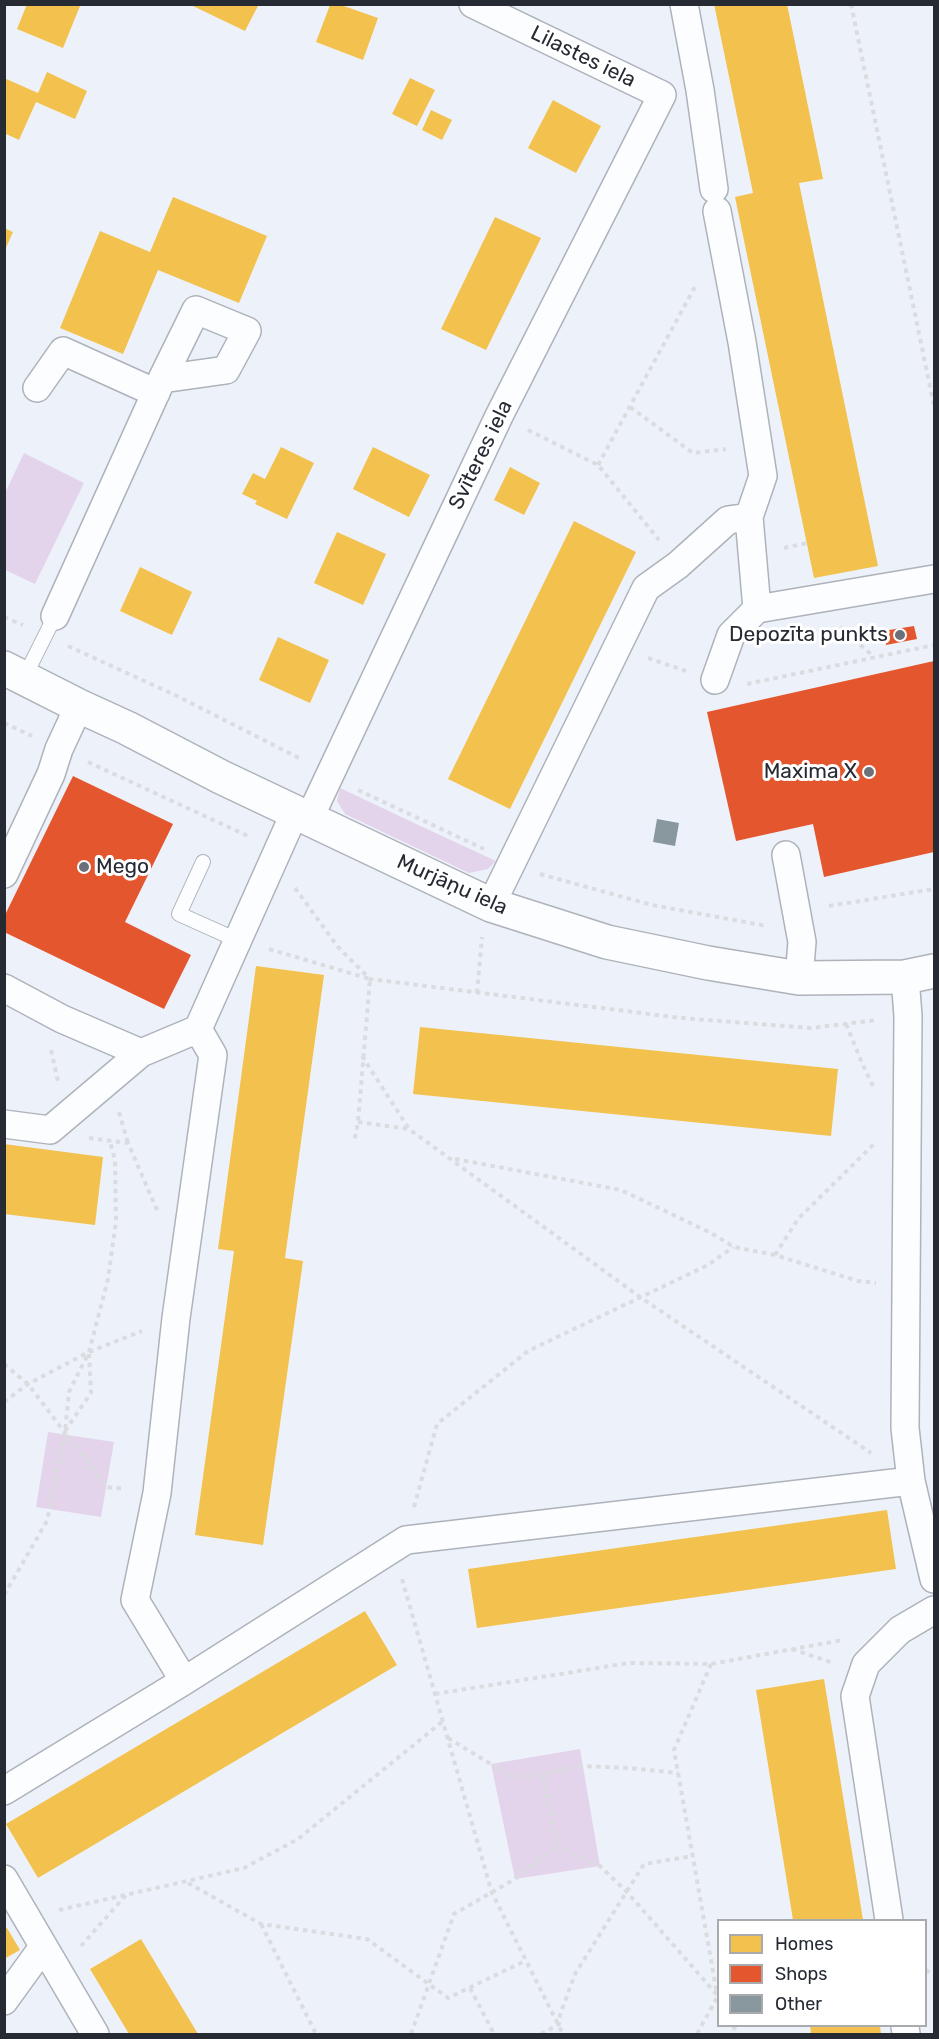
<!DOCTYPE html>
<meta charset="utf-8">
<style>
body{margin:0}
#map{position:relative;width:939px;height:2039px;overflow:hidden;background:#edf2fa;font-family:Rubik,sans-serif}
canvas{display:block}
.frame{position:absolute;inset:0;border:6px solid #252a33;pointer-events:none}
.legend{position:absolute;left:717px;top:1919px;width:210px;height:108px;box-sizing:border-box;background:#fff;border:2px solid #a8aaad;margin:0;padding:8px 10px;list-style:none;font-size:18px;color:#252a33}
.legend li{display:flex;align-items:center;gap:12px;height:30px}
.legend b{width:30px;border:2px solid #a8aaad}
</style>
<div id="map">
<canvas width="939" height="2039"></canvas>
<div class="frame"></div>
<ul class="legend">
<li><b style="height:16px;background:#f2c14e"></b>Homes</li>
<li><b style="height:16px;background:#e4572e"></b>Shops</li>
<li><b style="height:16px;background:#89979f"></b>Other</li>
</ul>
</div>
<script>
const ctx = document.querySelector('canvas').getContext('2d');
ctx.lineJoin = 'round';
function fill(path, color) {
  ctx.fillStyle = color;
  ctx.fill(path, 'evenodd');
}
function toPath(rows) {
  const path = new Path2D();
  for (const r of rows) {
    path.moveTo(r[0], r[1]);
    for (let i = 2; i < r.length; i += 2) path.lineTo(r[i], r[i + 1]);
  }
  return path;
}
function trace(path, color, width, dash) {
  ctx.strokeStyle = color;
  ctx.lineWidth = width;
  ctx.lineCap = dash ? 'butt' : 'round';
  ctx.setLineDash(dash || []);
  ctx.stroke(path);
}
function label(font, color, halo, rows, align = 'center') {
  ctx.font = font + ' Rubik,sans-serif';
  ctx.lineWidth = 6;
  ctx.setLineDash([]);
  ctx.textBaseline = 'middle';
  ctx.strokeStyle = halo;
  ctx.fillStyle = color;
  for (const [text, x, y, turn = 0] of rows) {
    ctx.save();
    ctx.translate(x, y);
    ctx.rotate((+turn || 0) * Math.PI / 180);
    ctx.textAlign = isNaN(turn) ? turn : align;
    if (halo) ctx.strokeText(text, 0, 0);
    ctx.fillText(text, 0, 0);
    ctx.restore();
  }
}
fill(toPath([
 [24,453,84,483,35,584,5,570,5,493],
 [340,788,412,822,496,861,488,869,469,873,345,814,337,801],
 [48,1432,114,1442,101,1517,36,1507],
 [580,1749,600,1866,515,1879,491,1764]
]), '#e3d4ec');
fill(toPath([
 [27,4,80,6,63,48,17,29],
 [194,4,259,4,245,31,193,6],
 [714,4,787,4,823,179,799,183,878,566,814,578,735,197,753,193],
 [330,5,341,5,378,18,363,60,316,42],
 [47,72,87,91,75,119,36,102,19,140,4,133,4,78,38,93],
 [410,78,435,90,417,126,392,114],
 [553,100,601,126,576,173,528,148],
 [431,110,452,120,442,140,422,130],
 [173,197,267,236,239,303,158,270,123,354,60,328,100,231,150,252],
 [495,217,541,238,486,350,441,329],
 [4,228,13,232,4,252],
 [281,447,314,463,287,519,255,504,257,501,242,494,253,473,265,479],
 [373,447,430,475,409,517,353,489],
 [510,467,540,483,524,515,494,500],
 [574,521,636,552,510,809,448,779],
 [337,532,386,554,363,605,314,583],
 [140,567,192,592,172,635,120,611],
 [278,637,329,660,310,703,259,680],
 [256,966,324,975,285,1258,303,1261,263,1545,195,1535,234,1251,218,1249],
 [420,1027,838,1069,831,1136,413,1094],
 [4,1144,103,1157,95,1225,4,1214],
 [887,1510,896,1569,477,1628,468,1569],
 [365,1611,397,1665,38,1878,6,1824],
 [824,1679,863,1920,793,1920,756,1690],
 [7,1928,20,1950,4,1959,4,1929],
 [141,1939,198,2034,129,2034,90,1969],
 [810,2026,880,2026,881,2034,811,2034]
]), '#f2c14e');
fill(toPath([
 [914,626,917,639,886,645,883,631],
 [934,661,934,852,824,877,813,824,736,841,707,712],
 [73,776,173,824,125,922,191,955,164,1009,4,932,4,917]
]), '#e4572e');
fill(toPath([
 [657,819,679,823,675,846,653,842]
]), '#89979f');
const service = toPath([
 [24,678,55,616],
 [203,862,179,914,237,940]
]);
const minor = toPath([
 [473,4,662,95],
 [684,4,700,90,714,189],
 [717,211,742,342,763,476,749,517,757,609,934,579],
 [37,388,63,351,156,393],
 [55,616,162,379,226,370,247,331,196,310,162,379],
 [715,680,731,635,757,609],
 [309,819,499,416,662,95],
 [786,855,802,942,799,978],
 [4,874,51,774,59,749,79,706],
 [491,905,646,588,678,565,728,520,749,517],
 [905,977,908,1016,905,1428,911,1481,934,1579],
 [4,988,62,1019,141,1053],
 [4,1124,50,1130,141,1053,198,1029],
 [184,1681,135,1600,157,1493,176,1318,213,1055,198,1029,295,812],
 [4,1791,184,1681,406,1540,911,1481],
 [4,1879,95,2034],
 [889,1920,855,1696,866,1664,900,1630,934,1610],
 [4,2001,43,1947],
 [905,2026,906,2034]
]);
const tertiary = toPath([
 [4,668,79,706,127,728,221,777,491,905,607,942,708,963,799,978,905,977,934,971]
]);
trace(service, '#aeb2ba', 16);
trace(minor, '#aeb2ba', 30);
trace(tertiary, '#aeb2ba', 36);
trace(toPath([
 [851,4,934,406],
 [630,407,693,453,726,449],
 [528,430,598,465,659,540],
 [598,465,697,283],
 [784,548,807,543],
 [4,617,23,625],
 [840,627,873,656],
 [68,646,177,696,301,759],
 [648,658,686,671],
 [747,684,934,645],
 [4,723,32,736],
 [88,762,250,837],
 [358,790,484,849],
 [540,874,652,905,767,926],
 [295,888,338,947,370,979,681,1018,811,1028,877,1020],
 [829,906,934,889],
 [269,949,370,979,358,1122,354,1143],
 [477,993,482,937],
 [846,1024,862,1063,874,1088],
 [51,1050,58,1081],
 [362,1056,409,1129,640,1297,871,1453],
 [119,1112,128,1143],
 [358,1122,409,1129],
 [89,1138,128,1143,157,1210],
 [455,1159,621,1190,711,1233,734,1247,775,1255,858,1281,876,1283],
 [775,1255,798,1219,874,1144],
 [4,1364,28,1384,106,1487,125,1489],
 [4,1402,28,1384,89,1352,142,1331],
 [65,1431,91,1393,89,1354],
 [414,1507,437,1424,528,1351,708,1265,733,1247],
 [402,1579,492,1893,563,2034],
 [4,1595,47,1521,65,1432,69,1392,89,1352,108,1279,116,1221,115,1160,110,1142],
 [792,1649,833,1663],
 [711,1664,674,1750,717,1994],
 [435,1694,629,1663,711,1664,843,1640],
 [448,1738,512,1777,543,1774,557,1846,600,1866,627,1892,718,1996,697,2034],
 [543,1774,583,1766,628,1768,678,1773],
 [188,1883,261,1924,367,1939,448,1998,525,1961],
 [59,1910,244,1868,298,1839,442,1722],
 [261,1924,316,2034],
 [81,1946,126,1895],
 [926,1970,934,1975],
 [470,1988,494,2034],
 [733,2026,738,2034],
 [411,2034,454,1914,515,1879,557,1846],
 [541,2034,559,2024,560,2015,575,1974,644,1864,693,1856]
]), '#dadcdf', 4, [4.5, 4.5]);
trace(service, '#fcfdfe', 14);
trace(minor, '#fcfdfe', 27);
trace(tertiary, '#fcfdfe', 33);
for (const [x, y, r, color] of [
 [900,635,6,"#6b7079"],
 [869,772,6,"#6b7079"],
 [84,867,6,"#6b7079"]
]) {
  const dot = new Path2D();
  dot.arc(x, y, r, 0, 2 * Math.PI);
  ctx.fillStyle = color;
  ctx.fill(dot);
  trace(dot, '#fff', 2);
}
label('21px', '#252a33', '#fff', [
 ["Lilastes iela",583,57,26],
 ["Svīteres iela",481,455,-64],
 ["Murjāņu iela",452,885,24]
]);
label('21px', '#252a33', '#fff', [
 ["Depozīta punkts",888,635],
 ["Maxima X",857,772],
 ["Mego",96,867,"left"]
], 'right');
</script>
